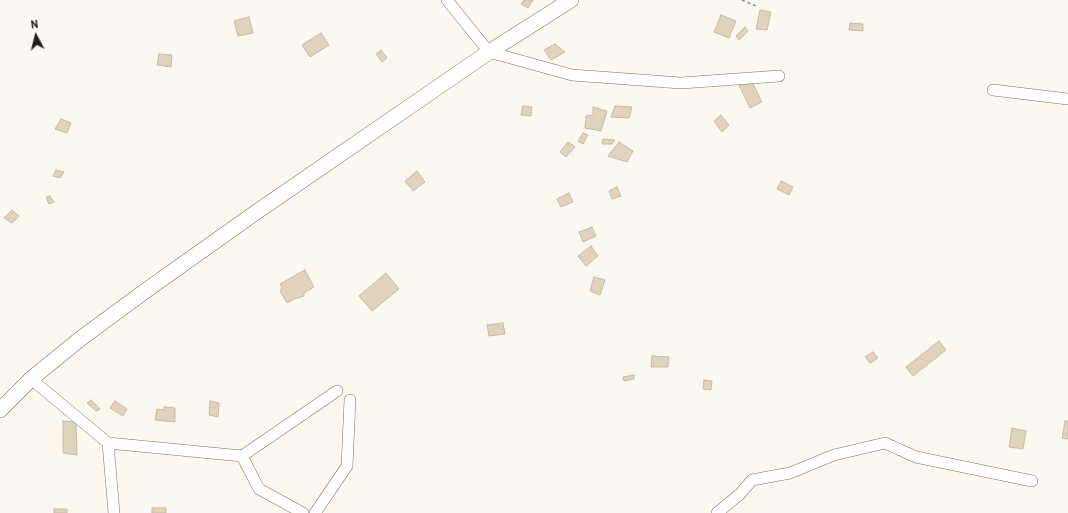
<!DOCTYPE html>
<style>
body{margin:0}
#map{position:relative;width:1068px;height:513px;overflow:hidden;background:#fdf8ef;font-family:Barlow,sans-serif}
canvas{display:block}
.north{position:absolute;left:16px;top:16px;width:40px;height:40px;-webkit-text-stroke:3px #fff;paint-order:stroke;rotate:353deg;font-size:11px;font-weight:700;line-height:16px;text-align:center;color:#241f17}
.north::after{content:'';display:block;margin:auto;width:14px;height:18px;background:#241f17;clip-path:polygon(50% 0,100% 100%,50% 72%,0 100%)}
</style>
<div id="map">
<canvas width="1068" height="513"></canvas>
<div class="north">N</div>
</div>
<script>
const ctx = document.querySelector('canvas').getContext('2d');
ctx.lineJoin = 'round';
function fill(path, color) {
  ctx.fillStyle = color;
  ctx.fill(path, 'evenodd');
}
function toPath(rows) {
  const path = new Path2D();
  for (const r of rows) {
    path.moveTo(r[0], r[1]);
    for (let i = 2; i < r.length; i += 2) path.lineTo(r[i], r[i + 1]);
  }
  return path;
}
function trace(path, color, width, dash) {
  ctx.strokeStyle = color;
  ctx.lineWidth = width;
  ctx.lineCap = dash ? 'butt' : 'round';
  ctx.setLineDash(dash || []);
  ctx.stroke(path);
}
const building = toPath([
 [524,0,533,0,528,8,521,4,524,0],
 [760,10,771,12,767,30,756,29,760,10],
 [721,15,736,21,729,38,714,32,721,15],
 [249,17,253,33,238,36,234,21,249,17],
 [850,23,863,24,863,31,849,30,850,23],
 [745,27,748,31,739,40,736,36,745,27],
 [321,33,329,45,310,57,302,45,321,33],
 [555,44,565,52,551,60,544,50,555,44],
 [381,50,387,58,382,62,376,54,381,50],
 [159,54,172,55,171,67,157,65,159,54],
 [751,80,762,102,750,108,738,83,751,80],
 [523,106,532,107,531,116,521,115,523,106],
 [615,106,632,107,629,118,611,117,615,106],
 [593,107,607,111,601,131,585,128,586,116,593,115,593,107],
 [721,115,729,125,722,132,714,121,721,115],
 [61,119,71,123,67,133,55,129,61,119],
 [583,133,588,135,583,144,578,141,583,133],
 [603,139,615,140,612,144,602,144,603,139],
 [568,142,575,147,566,157,560,152,568,142],
 [619,142,633,151,627,162,608,156,619,142],
 [56,170,64,172,60,178,53,176,56,170],
 [417,171,425,182,413,191,405,181,417,171],
 [781,181,793,187,789,195,777,189,781,181],
 [617,187,621,196,612,199,609,191,617,187],
 [569,193,573,202,561,207,557,199,569,193],
 [50,196,54,202,49,204,46,197,50,196],
 [12,210,19,216,12,223,4,218,12,210],
 [592,227,596,236,583,242,579,232,592,227],
 [591,246,598,256,586,266,578,256,591,246],
 [305,270,314,287,304,293,304,296,298,298,296,298,287,303,280,291,282,288,280,284,305,270],
 [386,273,399,289,372,311,359,296,386,273],
 [594,277,605,280,600,295,590,291,594,277],
 [503,323,505,334,489,336,487,325,503,323],
 [939,341,946,350,913,376,906,367,939,341],
 [873,352,878,358,870,363,865,357,873,352],
 [652,356,669,357,668,367,651,367,652,356],
 [634,375,634,379,624,381,623,377,634,375],
 [704,380,712,381,711,390,703,389,704,380],
 [91,400,100,409,96,411,87,403,91,400],
 [115,401,127,409,123,416,110,408,115,401],
 [210,401,219,403,218,417,209,415,210,401],
 [164,407,175,408,175,422,155,420,157,409,164,410,164,407],
 [63,421,76,422,77,455,63,453,63,421],
 [1065,421,1068,421,1068,439,1062,438,1065,421],
 [1012,428,1026,431,1023,449,1009,447,1012,428],
 [152,508,166,508,166,513,152,513,152,508],
 [54,509,67,509,67,513,54,513,54,509]
]);
fill(building, '#e0d3be');
trace(building, '#c7baa5', 1);
const street = toPath([
 [447,0,489,52,572,75,681,83,779,76],
 [993,90,1068,99],
 [31,379,108,443,242,456,337,391],
 [108,443,114,513],
 [242,456,259,489,303,513],
 [315,513,347,466,350,400],
 [717,513,740,494,752,480,790,473,834,455,885,443,916,457,1032,481]
]);
const secondary = toPath([
 [0,410,31,379,80,339,148,289,255,213,489,52,571,0]
]);
trace(street, '#7e725f', 12);
trace(secondary, '#7e725f', 16);
trace(toPath([
 [742,0,756,6]
]), '#928d84', 1.5, [3, 3]);
trace(street, '#fff', 11);
trace(secondary, '#fff', 15);
</script>
